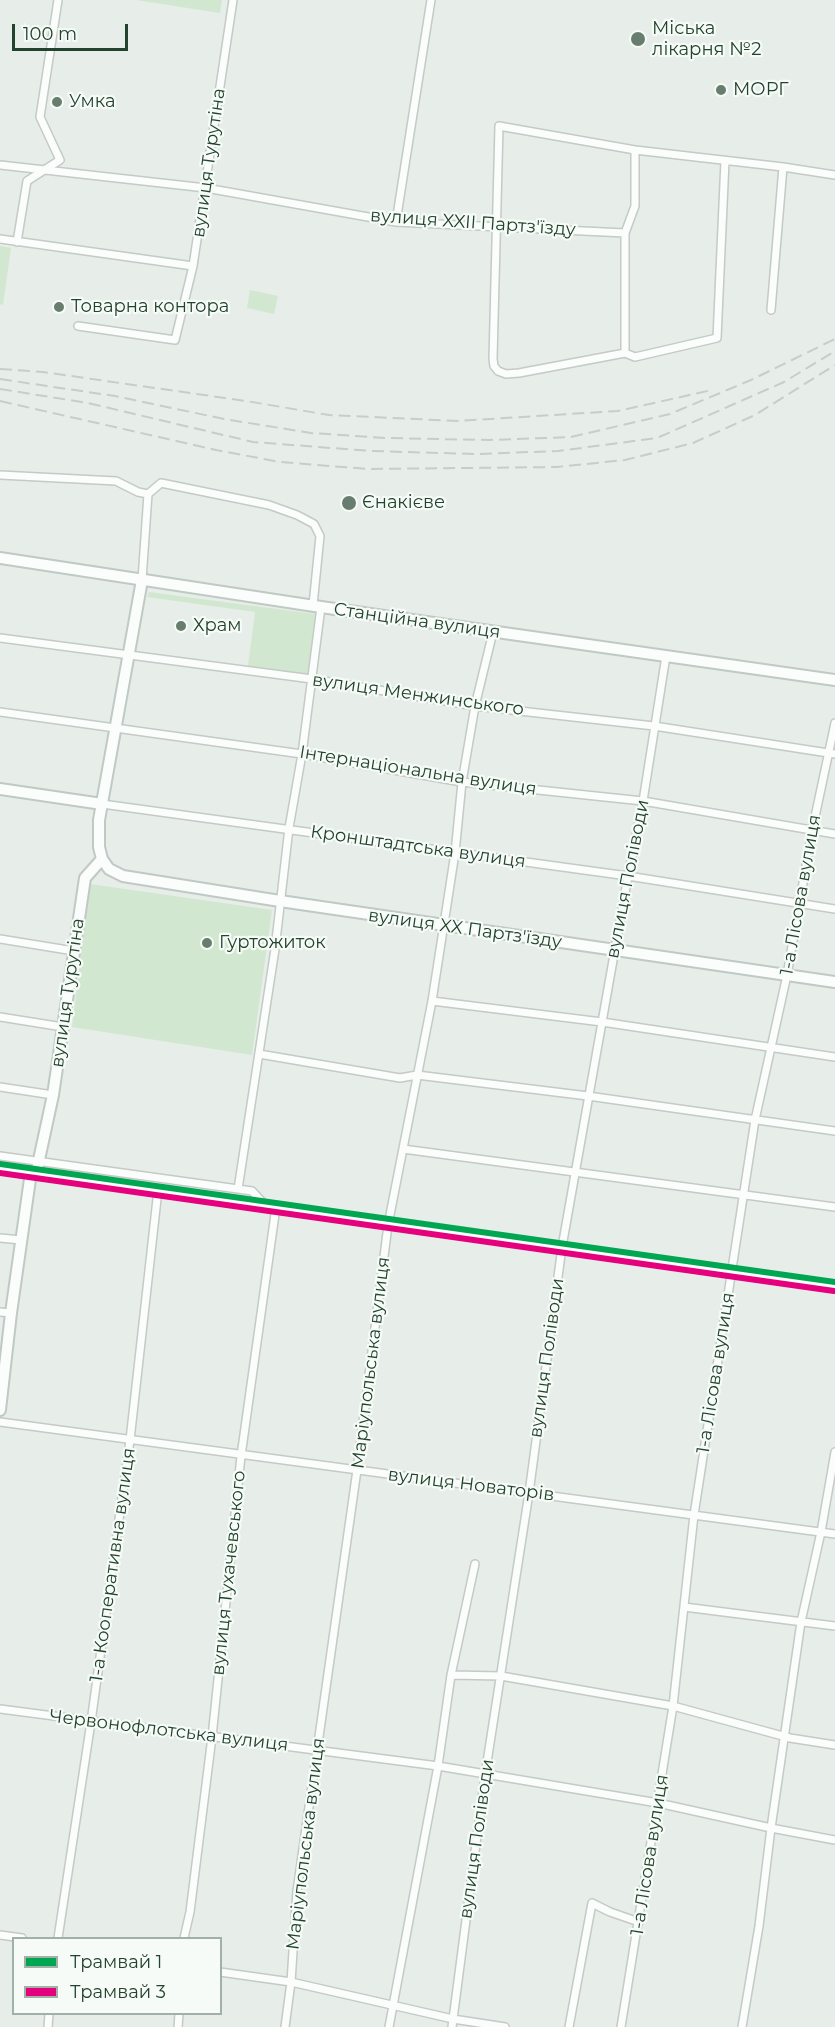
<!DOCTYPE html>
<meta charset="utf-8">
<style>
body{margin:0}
#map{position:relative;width:835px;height:2027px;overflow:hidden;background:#e7ede8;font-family:Montserrat,sans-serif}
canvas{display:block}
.legend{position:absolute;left:12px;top:1937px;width:210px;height:78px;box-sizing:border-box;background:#f6fbf7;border:2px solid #a1b1a6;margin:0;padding:8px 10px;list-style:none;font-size:18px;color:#22432d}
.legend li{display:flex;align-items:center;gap:12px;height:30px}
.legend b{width:30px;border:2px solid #a1b1a6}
.scale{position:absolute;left:12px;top:24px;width:116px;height:27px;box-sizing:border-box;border:3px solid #22432d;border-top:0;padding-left:8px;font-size:18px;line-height:21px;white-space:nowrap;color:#22432d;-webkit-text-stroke:4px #f6fbf7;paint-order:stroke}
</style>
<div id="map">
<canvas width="835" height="2027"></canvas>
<ul class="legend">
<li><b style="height:8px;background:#00a651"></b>Трамвай 1</li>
<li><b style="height:8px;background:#e5007d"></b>Трамвай 3</li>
</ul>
<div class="scale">100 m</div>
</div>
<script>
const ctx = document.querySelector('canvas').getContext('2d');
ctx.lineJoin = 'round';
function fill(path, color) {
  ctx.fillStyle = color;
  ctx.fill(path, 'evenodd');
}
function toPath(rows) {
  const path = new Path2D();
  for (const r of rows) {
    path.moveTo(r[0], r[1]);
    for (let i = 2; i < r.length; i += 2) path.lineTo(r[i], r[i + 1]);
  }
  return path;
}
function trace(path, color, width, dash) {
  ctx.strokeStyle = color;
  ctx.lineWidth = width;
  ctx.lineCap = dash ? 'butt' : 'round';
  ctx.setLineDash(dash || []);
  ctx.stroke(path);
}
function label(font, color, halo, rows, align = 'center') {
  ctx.font = font + ' Montserrat,sans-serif';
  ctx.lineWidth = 4.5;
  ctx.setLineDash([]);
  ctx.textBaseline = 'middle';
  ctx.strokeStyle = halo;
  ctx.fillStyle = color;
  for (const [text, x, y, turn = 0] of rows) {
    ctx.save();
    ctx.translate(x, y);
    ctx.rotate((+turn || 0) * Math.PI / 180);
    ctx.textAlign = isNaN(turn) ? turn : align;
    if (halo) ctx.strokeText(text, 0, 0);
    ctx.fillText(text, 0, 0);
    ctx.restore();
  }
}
fill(toPath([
 [136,0,222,0,220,13],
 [0,246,11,248,3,305,0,304],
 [250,290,278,296,274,314,247,308],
 [149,592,315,614,308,674,248,666,255,612,147,597],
 [90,884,272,910,252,1055,72,1027]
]), '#d2e7d0');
const street = toPath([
 [725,161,717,338,635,357,625,353,519,373,506,374,498,371,494,366,493,359,499,126,635,150,783,167,835,175],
 [0,165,206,188,396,222,625,233],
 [396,222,431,0],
 [0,239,193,266],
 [17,242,27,181,60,160,40,117,58,0],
 [771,310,783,167],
 [78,326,175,340,193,266,233,0],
 [625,353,625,233,635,206,635,150],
 [0,475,116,481,138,492,148,494,161,483,269,505,297,515,314,524,320,536,313,605],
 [142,580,148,494],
 [0,638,312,679,475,706,654,726,835,754],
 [0,712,302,754,462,782,643,801,835,834],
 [102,804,628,876,835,909],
 [0,939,74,951],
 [432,1001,602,1022,835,1057],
 [0,1017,63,1027],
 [259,1054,400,1078,417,1075,588,1096,835,1131],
 [0,1087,53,1095],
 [403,1149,835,1207],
 [0,1156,238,1189],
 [0,1168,266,1205,388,1225,562,1247,835,1287],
 [265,1205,252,1191,238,1189,275,949,289,828,302,754,321,607],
 [0,1238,21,1240],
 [0,1312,11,1313],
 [0,1422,835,1534],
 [684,1607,835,1626],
 [451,1675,501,1676,673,1706,790,1738,835,1745],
 [0,1709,438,1766,658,1803,771,1828,835,1840],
 [0,1935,22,1938],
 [58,1938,91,1722,130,1440,158,1190],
 [184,1938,190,1912,212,1737,241,1456,276,1207],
 [220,1972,291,1982,453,2019,505,2027],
 [48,2027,49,2014],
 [178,2027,179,2014],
 [285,2027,291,1982,297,1891,357,1470,388,1225,432,1001,455,853,462,782,475,706,493,632],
 [389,2027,438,1766,451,1675,475,1564],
 [452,2027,485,1775,529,1493,562,1247,628,876,643,801,666,656],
 [569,2027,592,1903,610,1912,639,1922],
 [621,2027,673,1706,694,1515,755,1120,787,975,812,831,835,723],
 [742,2027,759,1926,771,1828,801,1622,821,1532,835,1452]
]);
const secondary = toPath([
 [0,558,321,607,835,680],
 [142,580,99,820,99,847,102,859,109,869,123,876,280,901,835,982],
 [0,789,102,804],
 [0,1410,11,1313,31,1172,37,1169,53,1095,85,878,102,859]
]);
trace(street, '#c4cac5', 10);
trace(secondary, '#c0c9c3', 14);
trace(street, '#fbfcfc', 7);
trace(secondary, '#fbfcfc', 10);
trace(toPath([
 [0,369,43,372,246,401,329,415,458,421,618,411,712,390],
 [0,379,115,396,224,419,311,433,386,438,489,440,571,437,670,414,751,380,835,339],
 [0,389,88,403,253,442,371,451,477,454,558,451,657,438,784,382,835,351],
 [0,401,216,450,280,462,368,469,557,467,625,460,693,443,755,415,835,365]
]), '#c8cdc9', 2, [12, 6]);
trace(toPath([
 [0,1164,835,1282]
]), '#00a651', 6);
trace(toPath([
 [0,1173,834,1291]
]), '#e5007d', 6);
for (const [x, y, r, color] of [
 [638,39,8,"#677e6e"],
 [721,90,6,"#677e6e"],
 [57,102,6,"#677e6e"],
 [59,307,6,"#677e6e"],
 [349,503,8,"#677e6e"],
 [181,626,6,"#677e6e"],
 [207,943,6,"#677e6e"]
]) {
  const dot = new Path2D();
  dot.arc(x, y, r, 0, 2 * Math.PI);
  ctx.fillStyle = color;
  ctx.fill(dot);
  trace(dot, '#f6fbf7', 2);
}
label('18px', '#22432d', '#f6fbf7', [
 ["Міська",652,29],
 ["лікарня №2",652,50],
 ["МОРГ",733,90],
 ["Умка",69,102],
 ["Товарна контора",71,307],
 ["Єнакієве",362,503],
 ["Храм",193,626],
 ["Гуртожиток",219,943]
], 'left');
label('18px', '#22432d', '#f6fbf7', [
 ["вулиця Турутіна",209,163,-82],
 ["вулиця XXII Партз'їзду",473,223,4],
 ["Станційна вулиця",417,621,8],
 ["вулиця Менжинського",418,695,8],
 ["Інтернаціональна вулиця",418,771,9],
 ["Кронштадтська вулиця",418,847,8],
 ["вулиця Поліводи",628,879,-79],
 ["1-а Лісова вулиця",801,895,-80],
 ["вулиця XX Партз'їзду",465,929,8],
 ["вулиця Турутіна",68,993,-82],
 ["вулиця Поліводи",547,1358,-82],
 ["Маріупольська вулиця",371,1363,-83],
 ["1-а Лісова вулиця",716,1373,-81],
 ["вулиця Новаторів",471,1485,7],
 ["1-а Кооперативна вулиця",113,1565,-82],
 ["вулиця Тухачевського",229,1573,-84],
 ["Червонофлотська вулиця",169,1731,7],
 ["вулиця Поліводи",477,1839,-82],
 ["Маріупольська вулиця",306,1844,-83],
 ["1-а Лісова вулиця",650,1855,-81]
]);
</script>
